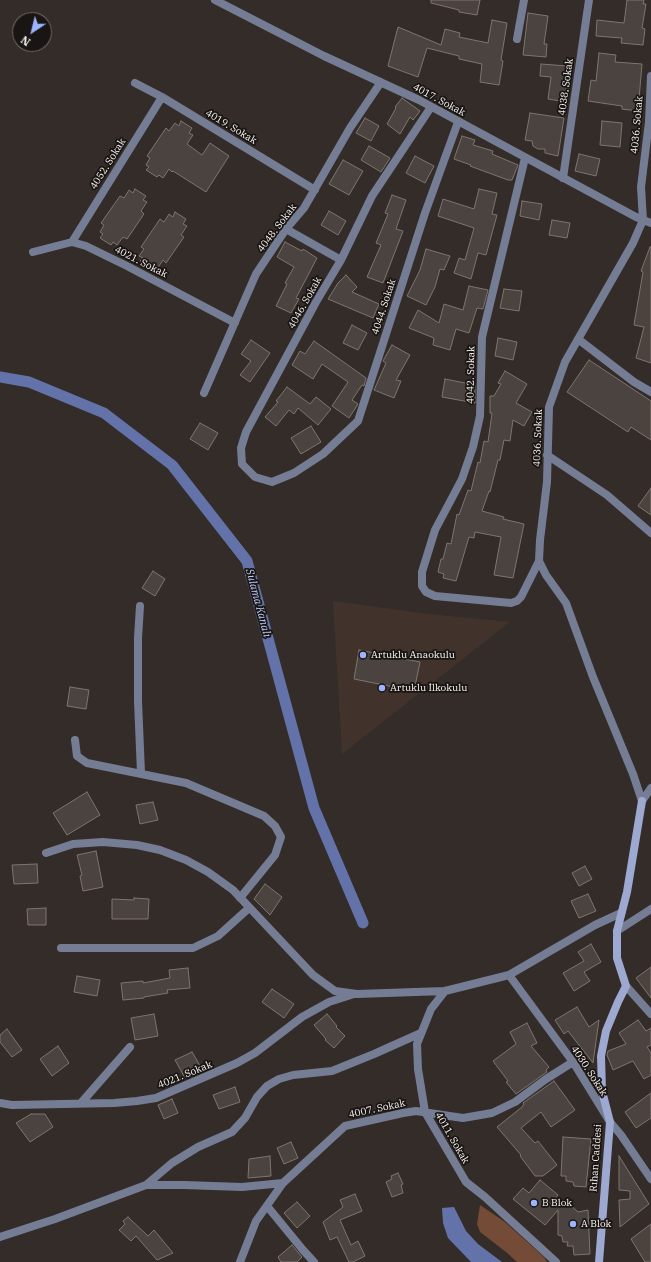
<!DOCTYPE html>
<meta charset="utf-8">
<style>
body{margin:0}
#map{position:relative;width:651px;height:1262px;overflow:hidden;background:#342c28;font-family:"IBM Plex Serif",serif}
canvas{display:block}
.north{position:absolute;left:12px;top:12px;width:40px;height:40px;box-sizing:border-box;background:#191513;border:1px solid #736e6c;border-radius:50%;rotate:215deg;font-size:11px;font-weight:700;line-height:16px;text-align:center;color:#f9f4f1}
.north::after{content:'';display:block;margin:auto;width:14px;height:18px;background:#9db4fd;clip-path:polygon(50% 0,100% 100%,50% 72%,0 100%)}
</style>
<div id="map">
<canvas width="651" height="1262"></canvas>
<div class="north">N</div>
</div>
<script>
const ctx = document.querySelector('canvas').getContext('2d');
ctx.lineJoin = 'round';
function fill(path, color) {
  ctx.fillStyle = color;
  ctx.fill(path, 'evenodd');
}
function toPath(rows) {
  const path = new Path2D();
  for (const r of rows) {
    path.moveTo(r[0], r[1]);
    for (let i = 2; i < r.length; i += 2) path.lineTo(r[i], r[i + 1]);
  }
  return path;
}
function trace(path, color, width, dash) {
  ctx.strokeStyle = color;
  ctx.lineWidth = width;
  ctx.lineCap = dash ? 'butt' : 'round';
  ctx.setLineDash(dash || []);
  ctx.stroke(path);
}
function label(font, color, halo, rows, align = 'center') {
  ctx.font = font + ' "IBM Plex Serif",serif';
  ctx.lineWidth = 3.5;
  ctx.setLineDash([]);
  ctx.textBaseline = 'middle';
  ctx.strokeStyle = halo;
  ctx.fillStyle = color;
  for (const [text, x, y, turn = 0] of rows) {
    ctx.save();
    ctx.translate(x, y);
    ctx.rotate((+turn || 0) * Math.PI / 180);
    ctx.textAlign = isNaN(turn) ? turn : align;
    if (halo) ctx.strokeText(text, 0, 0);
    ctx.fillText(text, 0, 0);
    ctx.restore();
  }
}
fill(toPath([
 [333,601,429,614,510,622,342,754]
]), '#41332c');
fill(toPath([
 [480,1205,505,1222,544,1257,547,1262,517,1262,506,1252,480,1232,477,1224]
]), '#734b36');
fill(toPath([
 [454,1207,466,1231,478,1244,502,1262,471,1262,448,1238,443,1223,442,1208]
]), '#6373a9');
trace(toPath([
 [0,377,29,382,104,413,172,465,247,561,314,808,363,923]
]), '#6373a9', 11);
const building = toPath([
 [431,0,480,0,477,15,459,12,459,10,431,3,431,0],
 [627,0,644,0,643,4,646,4,642,28,645,29,643,45,621,43,622,38,596,36,597,20,624,23,627,0],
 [528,13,548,16,544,44,547,44,546,57,523,55,528,13],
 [492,20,507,23,501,60,503,61,499,85,480,82,482,64,459,59,459,56,427,48,418,77,388,66,398,27,441,45,445,29,460,33,459,37,488,43,492,20],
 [599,53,616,55,615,62,642,64,638,111,622,109,622,106,588,101,591,80,596,81,599,53],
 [541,64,567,66,566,84,569,85,567,102,548,99,551,77,540,76,541,64],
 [402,98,420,111,413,120,410,117,400,134,387,124,396,108,395,107,402,98],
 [530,113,564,118,558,156,545,153,545,149,538,149,533,146,532,141,525,140,530,113],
 [365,118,379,126,371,141,356,133,365,118],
 [181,121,192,128,189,133,193,135,187,144,202,155,210,143,229,156,206,192,173,171,172,172,169,169,163,178,159,175,157,177,146,170,149,167,146,165,150,158,147,156,166,128,169,131,175,123,179,126,181,121],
 [602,121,622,123,620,147,600,145,602,121],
 [462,136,475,140,473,145,493,151,492,154,518,165,512,180,508,180,470,166,471,165,454,159,462,136],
 [369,146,390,158,381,172,361,160,369,146],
 [579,154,600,159,596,176,575,171,579,154],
 [415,156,434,166,425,183,406,173,415,156],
 [343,160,363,171,349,195,329,184,343,160],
 [135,189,146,196,143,200,147,202,141,211,144,214,127,239,123,237,117,245,113,242,111,245,100,238,103,234,100,232,104,225,101,223,120,196,124,198,129,190,133,193,135,189],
 [479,189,497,193,492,214,497,215,486,255,478,253,471,279,454,273,459,258,465,260,474,228,438,216,443,199,474,209,479,189],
 [392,195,406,200,396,229,403,231,383,283,367,277,381,245,376,243,388,214,385,213,392,195],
 [522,201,542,204,539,220,520,216,522,201],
 [329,211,346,221,338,235,321,225,329,211],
 [175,212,186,219,183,224,187,226,181,235,184,237,166,263,163,260,157,269,153,266,151,268,140,261,143,258,139,256,144,249,141,247,160,219,164,222,169,214,173,217,175,212],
 [552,220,570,223,567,238,549,235,552,220],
 [285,242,302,251,303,249,317,258,296,298,299,299,291,313,276,306,287,284,285,283,294,267,277,257,285,242],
 [650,247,651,247,651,363,636,358,644,327,634,325,643,272,641,271,650,247],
 [426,249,450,256,444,270,440,269,435,287,426,305,407,296,420,270,426,249],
 [346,275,357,287,352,292,379,304,373,318,328,299,338,283,346,275],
 [469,286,488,290,483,309,477,308,469,333,456,329,450,350,433,345,434,338,409,328,418,310,439,323,444,304,463,310,469,286],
 [504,289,522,291,519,311,500,308,504,289],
 [352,325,367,333,358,350,343,343,352,325],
 [498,338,517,342,513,360,495,356,498,338],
 [251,340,270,353,250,382,240,375,251,361,241,354,251,340],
 [314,341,366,378,364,386,362,385,352,400,358,404,349,418,332,406,348,382,322,364,313,379,292,365,300,351,305,354,314,341],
 [392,345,410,355,396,380,401,381,394,398,374,390,386,363,383,361,392,345],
 [589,360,651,401,651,440,631,427,628,432,567,392,589,360],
 [505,371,527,384,516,403,532,412,524,426,513,420,510,441,504,440,500,460,498,460,490,492,489,491,482,511,504,517,503,519,524,524,513,578,494,575,501,537,475,532,474,538,469,537,456,581,443,578,444,574,438,572,441,559,443,559,447,543,451,544,457,514,459,515,468,490,471,491,478,462,480,463,484,441,488,442,492,413,490,413,490,396,494,396,501,384,498,383,505,371],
 [445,379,475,385,475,403,442,397,445,379],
 [287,387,310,404,316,397,331,409,318,425,298,408,294,414,289,410,276,426,265,417,278,402,276,401,287,387],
 [200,423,218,433,208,450,190,439,200,423],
 [311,426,321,442,301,454,291,438,311,426],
 [651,488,651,515,638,506,651,488],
 [153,571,165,579,155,596,142,588,153,571],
 [359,650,420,662,414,691,354,679,359,650],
 [70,687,89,690,86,709,67,706,70,687],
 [87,792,100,815,67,835,53,813,87,792],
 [153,802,158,820,140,824,136,805,153,802],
 [96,851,103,887,83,891,80,876,82,875,77,855,96,851],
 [37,864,38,883,14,884,12,865,37,864],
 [585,866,592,879,579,886,572,873,585,866],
 [265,884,282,897,270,915,254,899,265,884],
 [588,894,596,911,579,918,571,901,588,894],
 [134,898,149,899,148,919,112,919,112,899,134,900,134,898],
 [46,908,46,925,28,925,27,909,46,908],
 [591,944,601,962,584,972,590,981,574,991,563,973,584,961,578,952,591,944],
 [651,967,651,998,636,978,651,967],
 [188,968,190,988,167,990,168,993,144,997,144,998,123,1000,121,983,143,981,143,983,170,978,169,970,188,968],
 [77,976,100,980,97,996,74,992,77,976],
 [272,989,294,1004,284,1018,262,1002,272,989],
 [577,1007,589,1027,599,1020,593,1063,568,1031,564,1034,555,1020,577,1007],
 [154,1014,158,1036,135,1040,131,1018,154,1014],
 [327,1014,337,1026,336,1027,345,1036,334,1048,325,1040,326,1039,314,1025,327,1014],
 [638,1020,646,1031,651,1028,651,1045,647,1047,651,1053,651,1075,644,1079,633,1061,613,1070,607,1055,608,1051,626,1044,619,1033,638,1020],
 [527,1023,537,1043,531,1046,549,1067,546,1070,547,1072,516,1094,506,1082,508,1081,493,1061,516,1044,510,1032,527,1023],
 [7,1029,22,1050,12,1057,0,1042,0,1035,7,1029],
 [58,1046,69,1063,52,1076,40,1059,58,1046],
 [192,1052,202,1069,185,1078,175,1060,192,1052],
 [554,1081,575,1110,551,1127,541,1112,521,1128,535,1143,538,1141,557,1165,543,1176,535,1176,520,1156,521,1155,497,1127,522,1107,524,1104,523,1103,554,1081],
 [235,1087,240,1102,219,1109,213,1095,235,1087],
 [651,1093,651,1118,636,1128,625,1112,651,1093],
 [172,1099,178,1113,164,1119,158,1105,172,1099],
 [31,1114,45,1114,53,1127,30,1142,16,1123,31,1114],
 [563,1137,591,1139,586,1187,574,1186,573,1182,566,1181,566,1176,561,1176,563,1137],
 [291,1142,298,1158,284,1164,277,1148,291,1142],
 [270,1156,271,1176,248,1178,249,1159,270,1156],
 [619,1156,649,1204,620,1227,619,1200,630,1199,630,1191,619,1190,619,1156],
 [398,1173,403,1184,401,1185,403,1193,392,1197,386,1182,392,1179,391,1176,398,1173],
 [540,1180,558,1195,550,1204,568,1203,578,1212,588,1210,590,1254,574,1255,573,1246,567,1246,568,1242,563,1242,562,1236,558,1235,558,1210,545,1225,513,1199,523,1188,529,1193,540,1180],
 [355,1194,362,1211,340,1220,351,1245,358,1241,365,1256,353,1262,349,1262,337,1237,330,1240,323,1222,343,1207,340,1200,355,1194],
 [297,1202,310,1216,297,1228,284,1213,297,1202],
 [128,1217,148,1236,154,1230,173,1253,157,1260,136,1236,131,1241,119,1230,125,1224,123,1221,128,1217],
 [651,1224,651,1262,645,1262,631,1239,651,1224],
 [292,1245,302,1257,297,1262,281,1262,278,1257,292,1245]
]);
fill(building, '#4b433f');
trace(building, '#7e7570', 1);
trace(toPath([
 [215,0,324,56,419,100,636,217,651,223],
 [517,39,524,0],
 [135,83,162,97,315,190],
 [431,107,372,196,341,260,316,302,246,432,241,448,242,464,255,477,272,482,294,473,323,454,358,421,425,213,458,122],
 [525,158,482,337,480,416,473,447,462,479,435,530,422,572,422,586,426,592,435,596,511,603,517,601,521,597,539,561],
 [563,178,589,0],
 [286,229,341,260],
 [72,242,162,97],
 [33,252,72,242,86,246,127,266,235,323],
 [578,339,634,382,651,392],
 [204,393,256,274,286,229,304,208,350,128,381,82],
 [547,455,607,495,651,533],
 [140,606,138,638,138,701,141,773],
 [75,740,77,756,87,763,186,783,264,816,275,826,281,837,275,855,240,898],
 [642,801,633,774,593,677,566,603,546,575,539,561,540,540,547,482,549,407,565,362,633,243,643,220,641,187,649,122,651,76],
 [642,801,651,788],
 [46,853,73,844,103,842,137,845,160,850,186,860,208,872,233,890,313,975,335,991,357,994,445,991,509,975,595,925,621,913],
 [617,931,651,909],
 [61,948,193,948,218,936,249,908],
 [509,975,573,1062,610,1122,621,1135,651,1179],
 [626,986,651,1014],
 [445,991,431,1009,417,1044,418,1069,425,1112,466,1182,485,1197,556,1262],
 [0,1103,12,1105,114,1103,137,1101,156,1098,237,1063,255,1053,302,1017,329,1002,354,994],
 [81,1103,130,1047],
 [146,1185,172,1163,198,1147,232,1132,245,1118,257,1097,267,1086,279,1079,293,1075,332,1071,374,1054,421,1033],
 [267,1206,303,1250,314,1262],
 [0,1237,55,1219,146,1185,184,1185,242,1187,283,1183],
 [240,1262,256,1221,283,1183,345,1126,403,1113,416,1111,463,1118,492,1113,515,1102,546,1079,573,1062]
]), '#757d95', 8);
trace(toPath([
 [599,1262,610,1122,602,1091,601,1056,606,1031,618,1002,626,986,617,958,617,931,627,892,642,801]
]), '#9da9d0', 8);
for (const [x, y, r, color] of [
 [363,655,4,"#9db4fd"],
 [382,688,4,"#9db4fd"],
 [534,1203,4,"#9db4fd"],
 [573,1224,4,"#9db4fd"]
]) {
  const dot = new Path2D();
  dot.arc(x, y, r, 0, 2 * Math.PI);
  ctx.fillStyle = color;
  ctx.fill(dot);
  trace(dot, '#191513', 1.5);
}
label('10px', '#f9f4f1', '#191513', [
 ["4038. Sokak",566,87,-82],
 ["4017. Sokak",439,100,28],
 ["4036. Sokak",637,125,-85],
 ["4019. Sokak",231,127,31],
 ["4052. Sokak",108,164,-58],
 ["4048. Sokak",277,228,-53],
 ["4021. Sokak",141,262,27],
 ["4046. Sokak",305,303,-61],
 ["4044. Sokak",384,307,-72],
 ["4042. Sokak",471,375,-89],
 ["4036. Sokak",538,438,-88],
 ["4030. Sokak",589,1071,57],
 ["4021. Sokak",185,1075,-22],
 ["4007. Sokak",377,1109,-12],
 ["4011. Sokak",452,1138,60],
 ["Rıhan Caddesi",596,1158,-86]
]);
label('10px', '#f9f4f1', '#191513', [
 ["Artuklu Anaokulu",371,655],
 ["Artuklu İlkokulu",390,688],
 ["B Blok",542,1203],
 ["A Blok",581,1224]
], 'left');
label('italic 11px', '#b9c9f9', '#191513', [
 ["Sulama Kanalı",258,603,75]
]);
</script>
